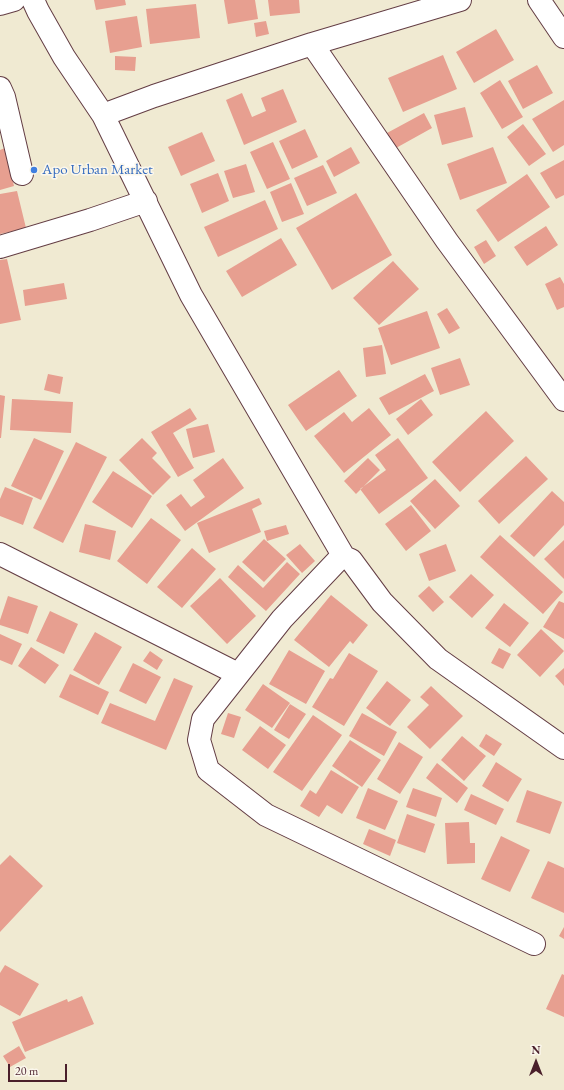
<!DOCTYPE html>
<style>
body{margin:0}
#map{position:relative;width:564px;height:1090px;overflow:hidden;background:#f0ead2;font-family:"EB Garamond",serif}
canvas{display:block}
.north{position:absolute;left:516px;top:1042px;width:40px;height:40px;-webkit-text-stroke:3px #fbf7ec;paint-order:stroke;rotate:0deg;font-size:11px;font-weight:700;line-height:16px;text-align:center;color:#4a1f2b}
.north::after{content:'';display:block;margin:auto;width:14px;height:18px;background:#4a1f2b;clip-path:polygon(50% 0,100% 100%,50% 72%,0 100%)}
.scale{position:absolute;left:8px;top:1064px;width:59px;height:18px;box-sizing:border-box;border:2px solid #4a1f2b;border-top:0;padding-left:5px;font-size:12px;line-height:14px;white-space:nowrap;color:#4a1f2b;-webkit-text-stroke:3px #fbf7ec;paint-order:stroke}
</style>
<div id="map">
<canvas width="564" height="1090"></canvas>
<div class="north">N</div>
<div class="scale">20 m</div>
</div>
<script>
const ctx = document.querySelector('canvas').getContext('2d');
ctx.lineJoin = 'round';
function fill(path, color) {
  ctx.fillStyle = color;
  ctx.fill(path, 'evenodd');
}
function toPath(rows) {
  const path = new Path2D();
  for (const r of rows) {
    path.moveTo(r[0], r[1]);
    for (let i = 2; i < r.length; i += 2) path.lineTo(r[i], r[i + 1]);
  }
  return path;
}
function trace(path, color, width, dash) {
  ctx.strokeStyle = color;
  ctx.lineWidth = width;
  ctx.lineCap = dash ? 'butt' : 'round';
  ctx.setLineDash(dash || []);
  ctx.stroke(path);
}
function label(font, color, halo, rows, align = 'center') {
  ctx.font = font + ' "EB Garamond",serif';
  ctx.lineWidth = 3;
  ctx.setLineDash([]);
  ctx.textBaseline = 'middle';
  ctx.strokeStyle = halo;
  ctx.fillStyle = color;
  for (const [text, x, y, turn = 0] of rows) {
    ctx.save();
    ctx.translate(x, y);
    ctx.rotate((+turn || 0) * Math.PI / 180);
    ctx.textAlign = isNaN(turn) ? turn : align;
    if (halo) ctx.strokeText(text, 0, 0);
    ctx.fillText(text, 0, 0);
    ctx.restore();
  }
}
fill(toPath([
 [94,0,125,0,126,5,96,10],
 [224,0,255,0,258,19,228,24],
 [268,0,299,0,300,13,270,16],
 [196,4,200,38,150,44,146,9],
 [137,16,142,47,110,53,105,21],
 [266,21,269,34,256,37,254,23],
 [496,29,514,60,474,83,456,52],
 [443,55,457,89,403,112,388,78],
 [115,56,136,57,135,71,115,70],
 [537,65,553,93,523,109,508,81],
 [500,80,523,117,502,129,480,93],
 [283,89,297,122,244,145,226,100,242,93,252,117,266,111,261,98],
 [564,100,564,145,553,152,532,119],
 [465,107,473,137,442,145,434,115],
 [424,113,432,128,396,148,387,133],
 [523,124,546,154,529,166,507,137],
 [305,129,318,157,292,169,279,141],
 [202,132,215,161,181,176,168,147],
 [273,142,290,179,267,189,250,152],
 [351,147,360,163,334,177,326,161],
 [493,147,507,183,460,200,447,164],
 [5,148,14,186,0,190,0,150],
 [564,160,564,195,556,199,540,173],
 [246,164,255,192,233,198,224,171],
 [323,165,337,193,307,206,294,178],
 [218,173,229,201,202,213,190,184],
 [527,174,550,207,498,242,476,210],
 [291,183,304,214,282,222,270,192],
 [17,191,26,228,0,234,0,194],
 [356,193,392,255,332,290,296,228],
 [265,200,278,229,218,257,204,227],
 [546,226,558,245,527,266,514,247],
 [281,238,297,265,242,297,226,271],
 [486,240,496,256,484,264,474,247],
 [7,259,21,320,0,324,0,260],
 [393,261,419,289,379,325,353,298],
 [560,277,564,284,564,307,557,310,545,284],
 [64,283,67,299,25,306,23,290],
 [447,308,460,328,449,334,437,314],
 [427,311,440,348,391,365,378,328],
 [382,345,386,374,366,377,363,348],
 [460,358,470,385,440,395,431,368],
 [339,370,357,396,306,431,288,405],
 [48,374,63,377,60,394,44,390],
 [425,374,434,391,389,415,379,398],
 [0,395,5,396,1,438,0,438],
 [12,399,73,402,71,433,10,430],
 [421,399,433,415,408,435,396,419],
 [190,408,197,419,173,433,194,468,178,477,151,432],
 [369,408,391,435,344,473,314,436,344,412,352,422],
 [486,411,514,441,460,492,432,462],
 [208,424,215,452,193,458,186,429],
 [34,438,64,451,41,500,11,486],
 [142,438,157,453,152,458,171,477,153,495,119,460],
 [398,438,428,478,379,514,360,489,386,470,375,455],
 [76,442,107,457,63,543,33,528],
 [526,456,548,479,499,524,478,501],
 [223,458,244,488,185,531,166,505,181,494,191,507,205,497,193,480],
 [368,458,380,470,356,494,344,481],
 [113,471,152,496,132,528,92,502],
 [435,479,460,506,435,529,410,501],
 [5,487,33,498,23,525,0,516,0,499],
 [552,491,564,502,564,525,534,557,510,536],
 [259,498,262,504,252,509,261,532,209,553,197,523],
 [411,505,431,531,406,551,385,524],
 [151,518,181,540,147,584,117,561],
 [85,524,116,531,110,560,79,552],
 [286,525,289,534,267,541,264,531],
 [500,535,563,592,543,614,480,557],
 [264,539,286,559,264,582,242,562],
 [564,540,564,579,544,559],
 [300,544,315,561,302,573,286,555],
 [446,544,456,571,429,581,419,554],
 [192,548,216,569,182,608,157,587],
 [287,562,300,574,266,611,228,577,238,565,263,588],
 [471,574,494,595,472,618,449,597],
 [220,578,256,616,227,644,190,606],
 [429,586,444,602,433,612,418,596],
 [331,595,368,625,353,644,350,641,329,667,294,640],
 [8,596,38,606,28,634,0,625,0,620],
 [559,601,564,603,564,639,543,627],
 [504,603,529,623,510,647,485,628],
 [50,611,78,624,64,654,36,641],
 [541,629,564,651,540,677,517,655],
 [95,632,122,647,99,685,73,670],
 [0,634,22,644,12,665,0,660],
 [31,647,59,665,45,684,18,666],
 [499,648,511,654,503,669,491,663],
 [289,650,325,671,306,704,269,684],
 [150,651,163,660,157,670,143,661],
 [349,653,378,671,344,726,312,707,330,678,333,679],
 [133,663,161,677,146,704,119,691],
 [564,668,564,686,555,676],
 [70,674,109,692,98,715,59,697],
 [174,678,193,686,166,750,101,723,110,703,155,721],
 [387,681,411,700,390,726,366,708],
 [263,684,290,703,272,728,245,710],
 [431,686,463,716,430,749,407,727,429,705,420,697],
 [290,704,306,714,289,739,274,730],
 [228,713,241,717,234,738,221,734],
 [362,713,397,732,384,756,349,736],
 [313,715,342,735,302,791,273,772],
 [260,726,286,745,268,769,242,750],
 [486,734,502,744,494,756,479,746],
 [462,736,486,756,464,781,441,760],
 [350,740,381,760,362,787,332,766],
 [399,742,423,757,400,794,377,779],
 [496,762,522,779,508,802,482,786],
 [437,763,468,788,457,803,426,778],
 [331,770,359,787,342,814,327,805,319,817,300,806,310,790,316,794],
 [368,788,398,801,385,830,356,818],
 [413,788,442,798,436,817,406,807],
 [527,790,562,802,550,834,516,822],
 [471,794,504,809,496,825,464,810],
 [407,814,435,824,425,853,397,843],
 [469,822,470,843,475,843,475,863,447,864,445,823],
 [369,829,396,840,390,856,363,844],
 [501,836,530,850,510,892,481,879],
 [10,855,43,886,0,932,0,865],
 [548,861,564,868,564,913,531,898],
 [564,927,564,939,559,936],
 [5,965,39,984,20,1016,0,1005,0,973],
 [562,974,564,975,564,1017,546,1009],
 [82,996,94,1024,25,1052,12,1022,67,999,68,1002],
 [19,1046,26,1058,10,1067,3,1056]
]), '#e79f90');
const minor = toPath([
 [33,0,38,11,64,57,103,115,191,295,344,557,351,560,382,602,438,659,564,748],
 [539,0,564,37],
 [0,4,14,0],
 [312,44,447,241,564,400],
 [0,88,4,97,22,174],
 [103,115,154,96,312,44,460,0],
 [0,247,90,220,146,201],
 [0,554,238,674],
 [344,557,339,559,282,619,203,719,199,740,208,770,266,815,534,944]
]);
trace(minor, '#633d44', 24);
trace(minor, '#fff', 22);
for (const [x, y, r, color] of [
 [34,170,4,"#3f7fe0"]
]) {
  const dot = new Path2D();
  dot.arc(x, y, r, 0, 2 * Math.PI);
  ctx.fillStyle = color;
  ctx.fill(dot);
  trace(dot, '#fbf7ec', 1.5);
}
label('15px', '#366cbe', '#fbf7ec', [
 ["Apo Urban Market",42,170]
], 'left');
</script>
